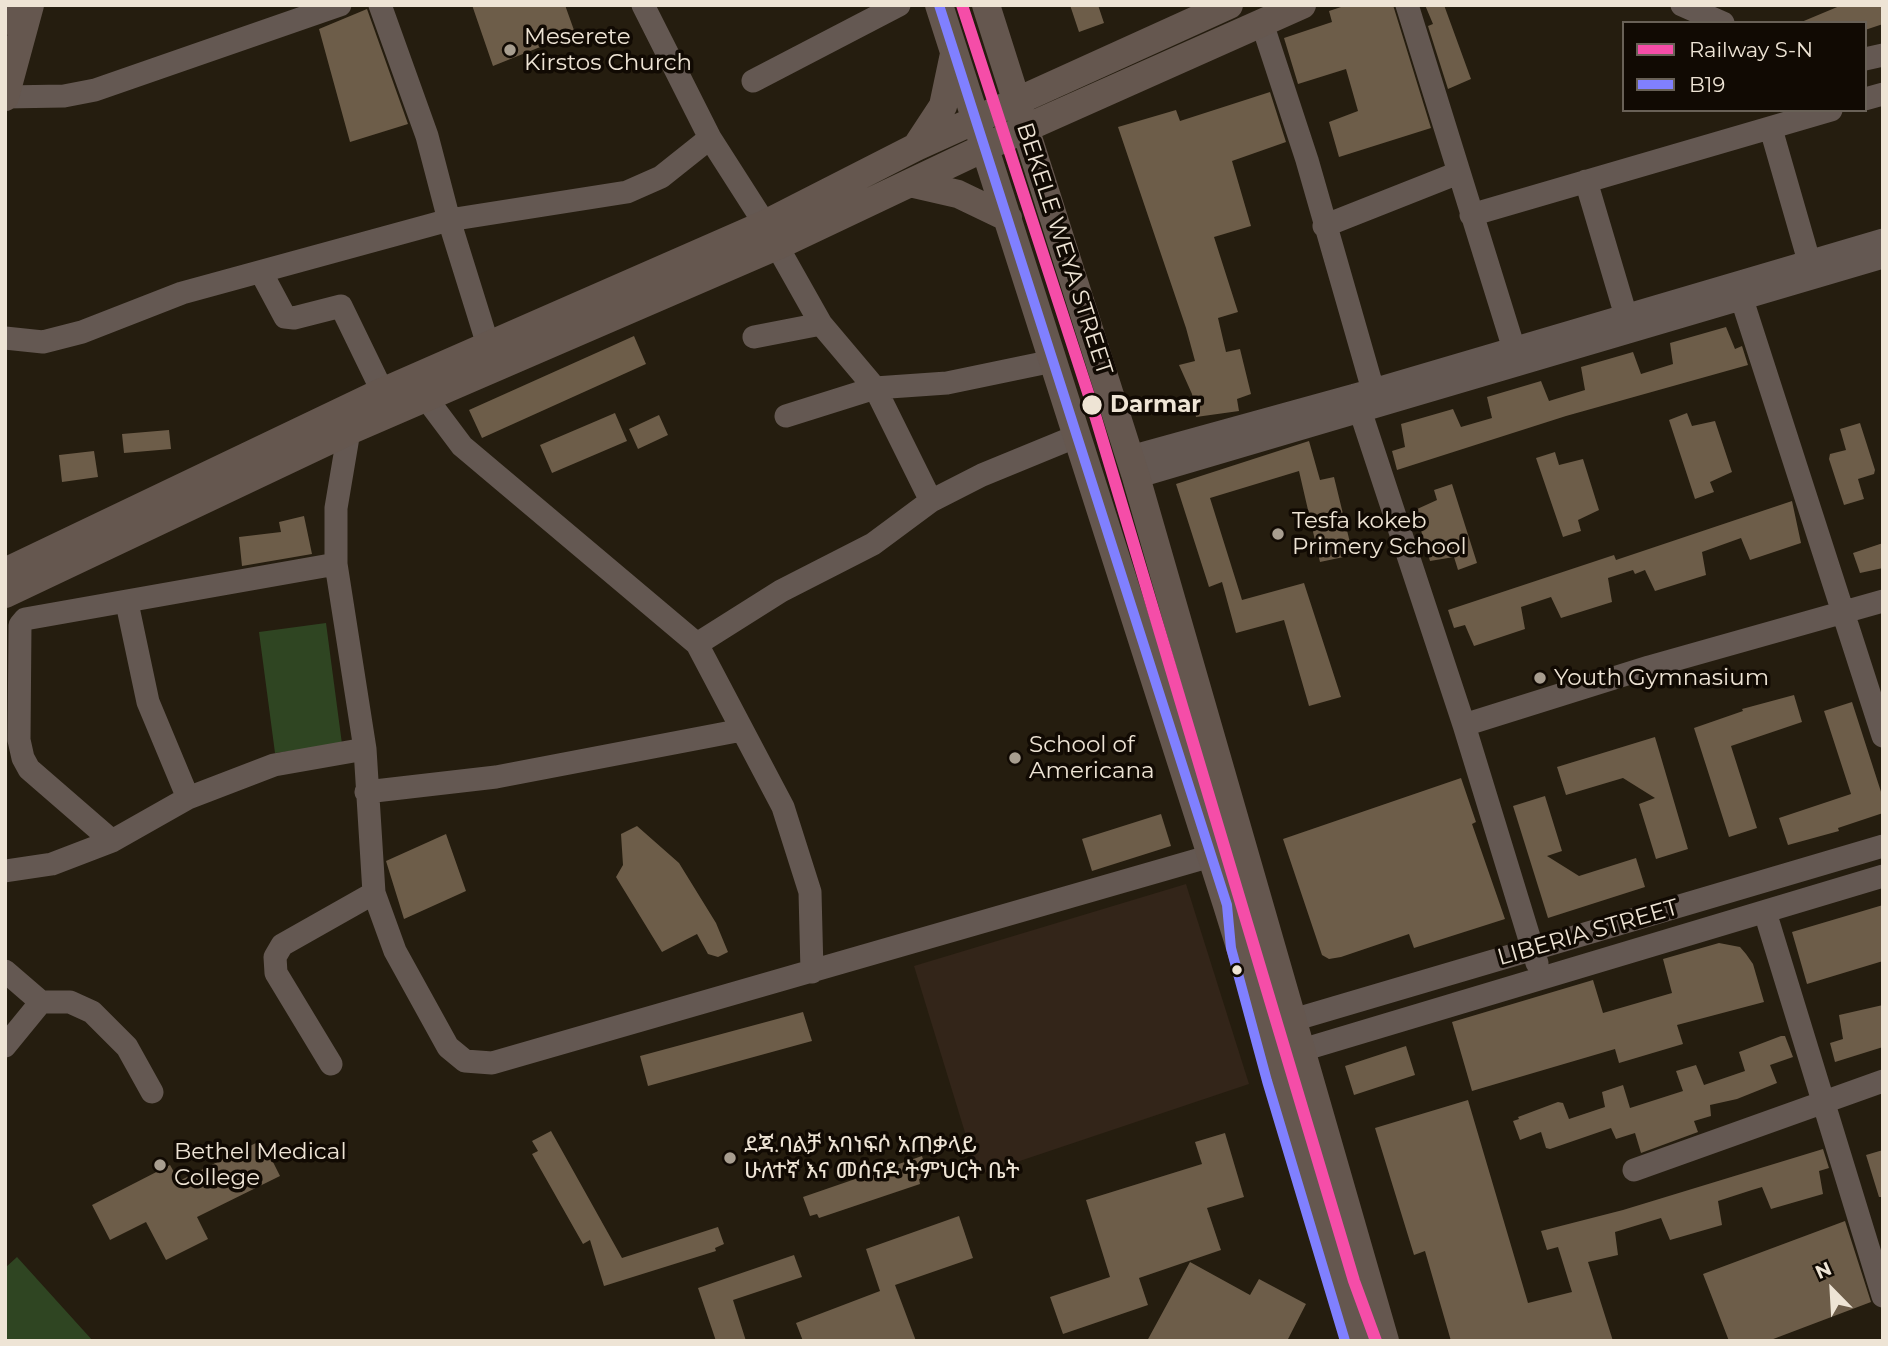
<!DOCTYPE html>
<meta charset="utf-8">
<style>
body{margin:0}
#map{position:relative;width:1888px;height:1346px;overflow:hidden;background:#251d0f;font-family:Montserrat,sans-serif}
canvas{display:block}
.frame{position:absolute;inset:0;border:7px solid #eee4d5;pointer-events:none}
.legend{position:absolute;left:1622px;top:21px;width:245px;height:91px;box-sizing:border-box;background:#110a03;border:2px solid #696157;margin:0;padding:9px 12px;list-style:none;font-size:21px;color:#eee4d5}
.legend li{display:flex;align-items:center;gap:14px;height:35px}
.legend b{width:35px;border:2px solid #696157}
.north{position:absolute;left:1797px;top:1255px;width:70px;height:70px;-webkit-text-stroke:5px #110a03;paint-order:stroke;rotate:336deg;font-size:19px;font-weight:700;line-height:28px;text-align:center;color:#eee4d5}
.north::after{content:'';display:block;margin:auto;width:24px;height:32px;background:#eee4d5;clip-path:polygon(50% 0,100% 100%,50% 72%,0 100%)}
</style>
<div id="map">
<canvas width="1888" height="1346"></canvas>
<div class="frame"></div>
<ul class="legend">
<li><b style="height:9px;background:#f54da8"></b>Railway S-N</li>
<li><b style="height:9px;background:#8080ff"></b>B19</li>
</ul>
<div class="north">N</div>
</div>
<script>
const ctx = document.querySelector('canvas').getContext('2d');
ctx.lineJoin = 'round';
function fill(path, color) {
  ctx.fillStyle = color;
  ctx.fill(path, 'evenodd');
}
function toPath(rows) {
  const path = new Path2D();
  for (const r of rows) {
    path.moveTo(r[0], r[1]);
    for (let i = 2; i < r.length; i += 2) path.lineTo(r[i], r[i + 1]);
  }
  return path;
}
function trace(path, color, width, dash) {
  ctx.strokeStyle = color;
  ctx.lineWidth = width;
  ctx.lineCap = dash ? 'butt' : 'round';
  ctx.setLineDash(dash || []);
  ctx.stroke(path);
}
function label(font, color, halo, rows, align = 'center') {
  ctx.font = font + ' Montserrat,"Noto Sans Ethiopic",sans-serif';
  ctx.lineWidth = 7;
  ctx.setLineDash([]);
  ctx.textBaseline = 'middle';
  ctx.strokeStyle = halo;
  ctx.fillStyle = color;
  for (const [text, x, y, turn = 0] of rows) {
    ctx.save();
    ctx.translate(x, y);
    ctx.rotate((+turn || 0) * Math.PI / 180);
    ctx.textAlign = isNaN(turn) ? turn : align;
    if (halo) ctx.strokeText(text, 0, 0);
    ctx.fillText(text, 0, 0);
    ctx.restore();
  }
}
fill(toPath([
 [1186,884,1249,1084,978,1175,914,966]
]), '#332519');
fill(toPath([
 [326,623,342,744,275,753,259,632],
 [17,1257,93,1341,5,1341,5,1268]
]), '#2f4522');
fill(toPath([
 [472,5,565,5,575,33,493,66],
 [1070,5,1098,5,1104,23,1079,32],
 [1347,5,1393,5,1431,128,1339,157,1329,122,1358,111,1346,69,1298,84,1284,38,1332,22,1329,11],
 [1425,5,1444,5,1471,79,1448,89,1428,26,1433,24],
 [1842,5,1883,5,1883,24,1865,30,1865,23,1799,23],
 [367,9,408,124,350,142,319,29],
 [1270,92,1286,142,1232,161,1251,226,1214,237,1238,312,1218,318,1226,352,1240,349,1251,394,1237,399,1239,411,1196,417,1192,394,1179,365,1195,361,1186,328,1118,127,1176,110,1180,121],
 [1726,327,1735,349,1742,346,1748,365,1566,416,1397,470,1392,451,1405,447,1401,424,1453,409,1461,427,1492,418,1487,397,1541,381,1549,401,1585,390,1581,367,1633,352,1641,374,1673,364,1670,343],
 [634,336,646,364,482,438,469,410],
 [615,413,627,441,552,473,540,445],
 [1687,413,1692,426,1715,421,1732,472,1710,482,1714,492,1695,499,1669,420],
 [659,415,668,435,638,449,629,429],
 [1860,423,1875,470,1874,474,1858,479,1864,499,1844,505,1829,459,1830,454,1846,450,1840,429],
 [169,430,171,449,124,453,122,434],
 [1309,441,1320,480,1334,477,1353,555,1320,562,1299,471,1210,498,1242,600,1304,583,1341,697,1309,706,1284,620,1236,633,1222,582,1209,587,1176,484],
 [94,451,98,477,62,482,59,455],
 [1555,452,1559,465,1583,459,1599,510,1578,520,1581,531,1563,537,1536,458],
 [1452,484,1477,563,1458,570,1454,557,1430,561,1415,510,1437,500,1434,490],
 [1792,501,1801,543,1750,560,1741,538,1702,552,1706,575,1655,591,1645,570,1635,574,1633,570,1608,578,1612,602,1561,618,1551,597,1521,607,1525,629,1474,646,1465,625,1454,628,1448,610,1614,555,1616,560],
 [304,516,312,554,242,566,239,537,281,532,279,522],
 [1883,543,1883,568,1860,573,1853,553],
 [1794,695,1802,722,1731,746,1757,828,1729,837,1694,728,1743,711,1742,709],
 [1852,702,1883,798,1883,813,1838,828,1839,831,1788,845,1779,818,1851,794,1824,711],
 [1655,737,1688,849,1656,859,1639,804,1655,798,1623,778,1566,795,1557,767],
 [1461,778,1476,822,1472,824,1505,919,1414,948,1409,934,1341,957,1329,959,1322,955,1283,839],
 [1545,796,1562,851,1547,856,1579,876,1636,858,1645,887,1548,918,1513,806],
 [1161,814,1171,846,1092,871,1082,839],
 [637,826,679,863,716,923,728,952,718,957,708,954,697,934,662,952,616,877,623,865,621,834],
 [446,834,466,891,404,919,386,861],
 [1883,905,1883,961,1807,984,1792,932],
 [1719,943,1740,947,1746,954,1753,964,1764,1002,1677,1025,1683,1044,1619,1063,1615,1049,1472,1091,1452,1022,1593,980,1603,1013,1672,993,1663,959],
 [1883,1005,1883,1047,1835,1062,1830,1043,1843,1039,1839,1015],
 [803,1012,812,1041,648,1086,640,1056],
 [1781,1036,1785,1036,1793,1057,1770,1065,1777,1083,1737,1099,1710,1105,1711,1116,1694,1121,1698,1132,1641,1153,1635,1133,1616,1139,1611,1128,1550,1149,1546,1148,1541,1132,1520,1140,1513,1121,1519,1119,1518,1117,1558,1102,1563,1103,1569,1119,1605,1107,1602,1092,1623,1085,1630,1108,1683,1091,1676,1071,1696,1065,1704,1085,1745,1071,1739,1052],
 [1406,1046,1415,1075,1354,1095,1345,1066],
 [1468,1100,1528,1303,1572,1292,1558,1247,1547,1250,1541,1231,1623,1210,1823,1149,1829,1168,1819,1171,1823,1194,1771,1209,1762,1187,1752,1190,1718,1201,1722,1225,1670,1240,1661,1218,1615,1232,1618,1255,1588,1262,1613,1341,1451,1341,1425,1251,1414,1255,1375,1128],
 [551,1131,622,1258,718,1227,724,1244,715,1248,716,1251,604,1286,590,1240,583,1244,532,1154,538,1151,532,1141],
 [1225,1133,1244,1197,1207,1208,1221,1250,1139,1278,1148,1305,1063,1334,1050,1297,1110,1277,1086,1200,1202,1164,1195,1142],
 [262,1140,280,1176,197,1217,208,1239,166,1260,146,1222,110,1240,92,1205,170,1165,179,1181],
 [1883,1150,1883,1197,1879,1197,1866,1155],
 [922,1156,928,1176,919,1179,920,1184,819,1218,817,1214,810,1216,803,1197],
 [959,1216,973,1258,895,1285,916,1341,803,1341,796,1323,880,1291,866,1249],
 [1845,1221,1871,1302,1768,1341,1729,1341,1703,1274],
 [794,1255,802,1277,733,1300,746,1341,716,1341,698,1288],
 [1190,1262,1250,1295,1259,1279,1306,1304,1287,1341,1147,1341]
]), '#6d5d49');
trace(toPath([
 [643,5,710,138],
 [1407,5,1514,349],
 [1682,5,1723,23],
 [1262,23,1307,160,1373,390],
 [1865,59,1883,55],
 [753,81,899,5],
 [5,97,64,96,95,90,340,5],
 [1865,99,1883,94],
 [1771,129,1809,261],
 [1586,181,1626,316],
 [1471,215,1831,110],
 [1324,226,1458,173],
 [777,246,821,324,875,388,931,501],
 [262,274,285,317,294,318,341,306,390,407],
 [1737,284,1883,736],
 [754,337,821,324],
 [5,338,43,342,82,332,182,293,449,220,427,136,380,5],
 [488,345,449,220,627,192,661,177,710,138,765,224],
 [1355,395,1464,725,1649,667,1883,601],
 [426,398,462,446,697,644,783,807,810,892,812,972],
 [786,416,875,388,947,383,1053,361],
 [344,418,349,431,336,508,336,564,365,749,374,893,395,951,448,1047,465,1061,492,1063,1211,856],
 [1130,457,1373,390,1883,240],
 [1136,477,1883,257],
 [127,603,148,702,188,798],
 [697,644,781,591,873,544,931,501,982,475,1077,436],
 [1464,725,1537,963],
 [366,792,496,777,742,730],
 [112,841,29,769,23,758,19,740,20,625,25,619,336,564],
 [5,871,52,864,112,841,188,798,274,765,365,749],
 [1765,912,1883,1296],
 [5,971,41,1002],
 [1293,1020,1883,846],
 [5,1046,41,1002,70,1002,92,1012,127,1047,152,1092],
 [1302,1050,1883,876],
 [331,1064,276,973,275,957,282,945,374,893],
 [1634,1170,1883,1081]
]), '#645852', 23);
trace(toPath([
 [939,5,1227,905,1362,1341],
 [986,5,1136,477,1385,1341],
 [5,21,9,5],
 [5,97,30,5],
 [916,147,943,106,954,54],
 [910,183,958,194,1008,218],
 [5,572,384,391,765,224,916,147,1229,5],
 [5,594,349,431,777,246,1026,128,1302,5]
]), '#65574f', 28);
trace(toPath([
 [939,5,1227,905,1231,948,1267,1081,1345,1341]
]), '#8080ff', 10);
trace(toPath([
 [962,5,1092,405,1354,1281,1376,1341]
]), '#f54da8', 12);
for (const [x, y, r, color] of [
 [510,50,7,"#a89e90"],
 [1092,405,11,"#eee4d5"],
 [1278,534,7,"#a89e90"],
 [1540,678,7,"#a89e90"],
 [1015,758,7,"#a89e90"],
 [1237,970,6,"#eee4d5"],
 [730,1158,7,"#a89e90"],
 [160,1165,7,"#a89e90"]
]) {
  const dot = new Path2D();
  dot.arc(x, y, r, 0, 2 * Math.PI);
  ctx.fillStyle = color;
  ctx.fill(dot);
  trace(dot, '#110a03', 2.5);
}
label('23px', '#eee4d5', '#110a03', [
 ["Meserete",524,37],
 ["Kirstos Church",524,63],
 ["Tesfa kokeb",1292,521],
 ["Primery School",1292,547],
 ["Youth Gymnasium",1554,678],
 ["School of",1029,745],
 ["Americana",1029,771],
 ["ደጃ.ባልቻ አባነፍሶ አጠቃላይ",744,1145],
 ["ሁለተኛ እና መሰናዶ ትምህርት ቤት",744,1171],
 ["Bethel Medical",174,1152],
 ["College",174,1178]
], 'left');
label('23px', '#eee4d5', '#110a03', [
 ["BEKELE WEYA STREET",1064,249,72],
 ["LIBERIA STREET",1588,933,-16]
]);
label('bold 23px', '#eee4d5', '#110a03', [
 ["Darmar",1110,405]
], 'left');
</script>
